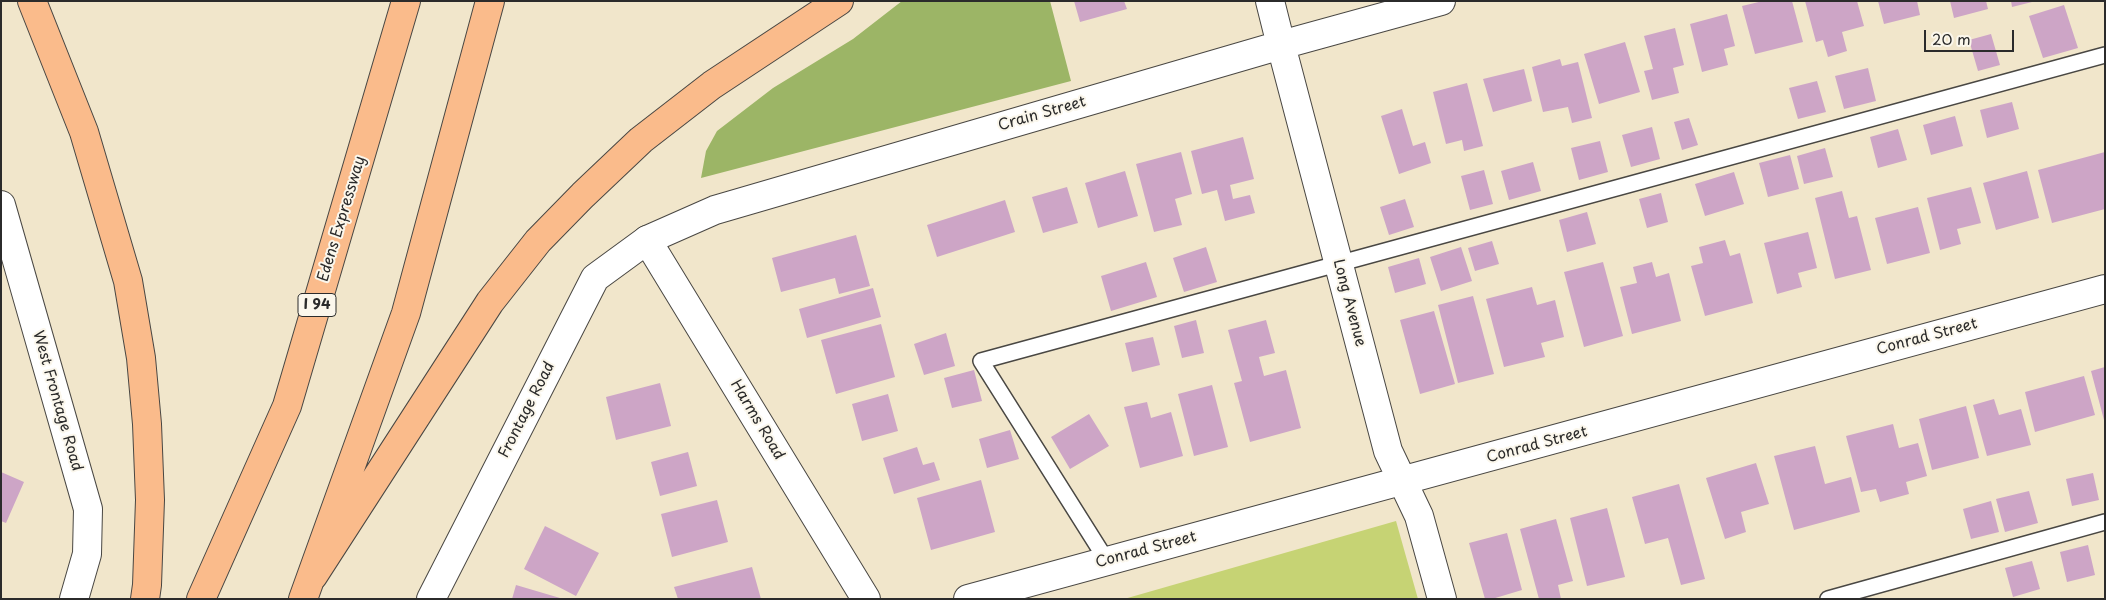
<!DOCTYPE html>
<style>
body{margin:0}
#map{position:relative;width:2106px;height:600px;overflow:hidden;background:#f1e6cb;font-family:"Playpen Sans",sans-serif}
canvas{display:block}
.frame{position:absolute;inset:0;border:2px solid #2b2b2b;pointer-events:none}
.scale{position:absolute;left:1924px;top:30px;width:90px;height:22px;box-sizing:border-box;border:2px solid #2b2b2b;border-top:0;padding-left:6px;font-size:15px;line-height:18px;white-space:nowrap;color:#2b2b2b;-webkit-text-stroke:4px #fbf7ec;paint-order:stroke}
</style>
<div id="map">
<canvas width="2106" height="600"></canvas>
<div class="frame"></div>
<div class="scale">20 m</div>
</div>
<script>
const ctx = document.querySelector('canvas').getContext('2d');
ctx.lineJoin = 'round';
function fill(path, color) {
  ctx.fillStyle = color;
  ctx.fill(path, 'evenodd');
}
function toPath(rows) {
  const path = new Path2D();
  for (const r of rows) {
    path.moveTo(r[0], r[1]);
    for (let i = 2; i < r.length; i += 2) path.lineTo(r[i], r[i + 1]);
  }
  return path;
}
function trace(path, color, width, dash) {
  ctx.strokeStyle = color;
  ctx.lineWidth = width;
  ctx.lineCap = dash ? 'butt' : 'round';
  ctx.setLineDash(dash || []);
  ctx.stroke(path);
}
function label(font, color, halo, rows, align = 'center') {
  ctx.font = font + ' "Playpen Sans",sans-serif';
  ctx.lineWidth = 4;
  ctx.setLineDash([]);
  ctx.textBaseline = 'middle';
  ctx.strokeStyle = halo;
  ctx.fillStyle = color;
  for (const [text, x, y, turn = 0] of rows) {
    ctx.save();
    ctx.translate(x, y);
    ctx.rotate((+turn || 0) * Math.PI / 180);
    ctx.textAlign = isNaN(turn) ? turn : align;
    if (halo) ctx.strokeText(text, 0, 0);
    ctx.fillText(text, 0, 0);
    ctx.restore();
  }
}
fill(toPath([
 [1396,521,1418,599,1124,599]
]), '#c6d374');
fill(toPath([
 [902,1,1050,1,1071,81,701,178,706,151,717,131,773,88,853,39]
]), '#9cb566');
fill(toPath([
 [1074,1,1124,1,1127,9,1080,22],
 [1763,1,1792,1,1803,42,1755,54,1742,6],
 [1805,1,1857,1,1864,26,1842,32,1847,51,1828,57,1823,40,1816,42],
 [1878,1,1917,1,1920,15,1884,24],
 [1950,1,1986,1,1988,9,1954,18],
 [2011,1,2032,1,2032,2,2012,7],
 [2064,5,2078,48,2043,58,2029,16],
 [1727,14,1735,46,1724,49,1728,65,1702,72,1690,24],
 [1675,28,1684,65,1673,68,1679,93,1652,100,1644,71,1653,69,1644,36],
 [1991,34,2000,65,1978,71,1969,40],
 [1625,42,1640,92,1599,104,1584,54],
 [1560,59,1562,66,1578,62,1592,118,1572,123,1568,107,1543,112,1532,67],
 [1868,68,1876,101,1844,109,1835,76],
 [1524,69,1532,101,1493,112,1483,79],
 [1817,81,1826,112,1798,119,1789,88],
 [1467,83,1483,146,1464,151,1462,140,1446,144,1433,92],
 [2012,102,2019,129,1987,138,1980,110],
 [1402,109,1413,146,1425,142,1431,163,1399,174,1381,116],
 [1955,116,1963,146,1931,155,1923,125],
 [1689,118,1698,145,1682,150,1674,122],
 [1652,127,1660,159,1631,167,1622,135],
 [1898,129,1907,160,1878,168,1870,137],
 [1243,137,1254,179,1230,185,1233,199,1250,195,1255,213,1225,221,1217,190,1202,194,1191,151],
 [1600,141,1608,172,1579,180,1571,148],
 [1825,148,1833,177,1804,184,1797,156],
 [1181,152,1192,194,1175,199,1182,225,1154,232,1136,164],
 [2105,152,2105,209,2052,223,2038,170],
 [1790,155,1799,189,1768,197,1759,163],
 [1533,162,1541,191,1509,200,1501,171],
 [1484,170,1493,204,1470,210,1461,176],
 [1125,171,1138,216,1098,228,1085,183],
 [2027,171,2039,218,1996,230,1983,183],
 [1734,172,1744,204,1705,216,1695,184],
 [1067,187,1078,223,1043,233,1032,197],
 [1971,187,1981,223,1957,229,1961,244,1940,250,1927,198],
 [1842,191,1849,218,1857,216,1871,270,1835,279,1815,198],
 [1661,193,1668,222,1647,228,1639,199],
 [1405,199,1414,227,1389,235,1380,207],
 [1005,200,1015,232,937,257,927,225],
 [1918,207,1930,253,1887,264,1875,218],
 [1587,212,1596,244,1567,252,1559,220],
 [1808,232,1817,268,1798,273,1802,287,1777,294,1764,243],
 [856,235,870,286,839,294,835,278,781,292,772,258],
 [1725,240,1730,256,1740,253,1753,303,1705,316,1691,266,1703,263,1699,247],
 [1492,241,1499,264,1475,271,1468,248],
 [1206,247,1217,282,1184,292,1173,258],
 [1461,247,1472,281,1441,291,1430,257],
 [1419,258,1426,284,1395,293,1388,267],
 [1146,262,1157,297,1111,311,1101,276],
 [1603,262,1623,336,1584,347,1564,272],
 [1652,262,1656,277,1669,273,1681,321,1632,334,1620,287,1637,283,1633,267],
 [1532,287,1537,305,1555,300,1564,337,1541,343,1545,357,1504,367,1486,299],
 [873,288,881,317,807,338,799,309],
 [1473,296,1494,374,1458,383,1438,305],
 [1434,311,1455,384,1420,394,1400,320],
 [1196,320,1204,353,1182,358,1174,326],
 [1266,320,1275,353,1259,357,1264,376,1286,370,1301,428,1250,442,1234,383,1242,381,1228,330],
 [881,324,895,377,836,394,821,340],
 [946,333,955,366,924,375,914,344],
 [1153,337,1160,365,1132,372,1125,343],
 [2105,367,2105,420,2104,420,2091,371],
 [974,370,982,401,952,408,944,378],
 [2084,376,2095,415,2035,432,2025,392],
 [660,383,671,426,616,440,606,397],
 [1212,385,1228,447,1194,456,1178,394],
 [888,394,898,431,862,441,852,404],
 [1994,399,1999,415,2021,409,2031,445,1987,456,1973,405],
 [1147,402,1151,418,1171,412,1183,456,1140,468,1124,407],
 [1966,406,1979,458,1932,470,1919,419],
 [1089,414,1109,446,1070,469,1051,437],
 [1893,424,1899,448,1918,443,1927,476,1906,482,1909,494,1880,502,1876,489,1861,492,1846,436],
 [1010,430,1019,459,987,468,979,439],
 [1815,446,1825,484,1851,477,1860,512,1794,530,1774,456],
 [917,447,923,465,934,462,940,480,894,494,883,458],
 [688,452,697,486,660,496,651,462],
 [1756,463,1769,504,1741,512,1746,532,1725,539,1706,478],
 [1,472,24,482,6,523,1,521],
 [2093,473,2099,500,2072,506,2066,479],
 [981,480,995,532,931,550,917,498],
 [1679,484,1705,579,1681,585,1668,538,1645,544,1632,497],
 [2029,491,2038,523,2005,532,1996,499],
 [717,500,728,542,672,557,661,514],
 [1991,501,1999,532,1971,539,1963,509],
 [1607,508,1625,577,1587,586,1570,518],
 [1556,519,1573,581,1558,585,1561,599,1539,599,1520,529],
 [545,526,599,553,576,596,524,569],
 [1507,533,1522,590,1492,599,1485,599,1469,543],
 [2088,545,2095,575,2067,582,2060,552],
 [2032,561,2040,589,2013,597,2005,568],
 [752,567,761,599,678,599,674,587],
 [516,585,560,598,560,599,512,599]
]), '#cda5c6');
const service = toPath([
 [1107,561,981,361,2105,55],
 [1828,599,2105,522]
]);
const minor = toPath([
 [1441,1,1281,45,1388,451,1419,516,1442,599],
 [647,240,866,599],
 [968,599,2105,289]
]);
const tertiary = toPath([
 [1,205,88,509,87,554,74,599],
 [431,599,595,278,647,240,715,210,1281,45,1270,1]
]);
const motorway = toPath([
 [32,1,84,132,128,281,141,358,147,424,150,500,147,585,145,599],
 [313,576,490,302,538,241,583,195,641,140,712,85,839,1],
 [201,599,287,406,406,1],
 [303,599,406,313,490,1]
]);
trace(service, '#494743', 18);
trace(minor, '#494743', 30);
trace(tertiary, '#494743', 30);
trace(motorway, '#494743', 30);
trace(service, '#fff', 15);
trace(minor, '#fff', 28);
trace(tertiary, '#fff', 28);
trace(motorway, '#fabb8b', 28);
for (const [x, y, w] of [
 [317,305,38]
]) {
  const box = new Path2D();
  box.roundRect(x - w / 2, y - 11.5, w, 23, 4);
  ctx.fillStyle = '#fbf7ec';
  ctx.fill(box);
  trace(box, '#2b2b2b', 1);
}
label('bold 14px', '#2b2b2b', null, [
 ["I 94",317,305]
]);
label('15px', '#2b2b2b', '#fbf7ec', [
 ["Crain Street",1042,114,-16],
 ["Edens Expressway",342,219,-73],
 ["Long Avenue",1349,303,75],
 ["Conrad Street",1927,337,-15],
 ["West Frontage Road",57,401,74],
 ["Frontage Road",527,410,-63],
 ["Harms Road",757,420,59],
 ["Conrad Street",1537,445,-15],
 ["Conrad Street",1146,550,-15]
]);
</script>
